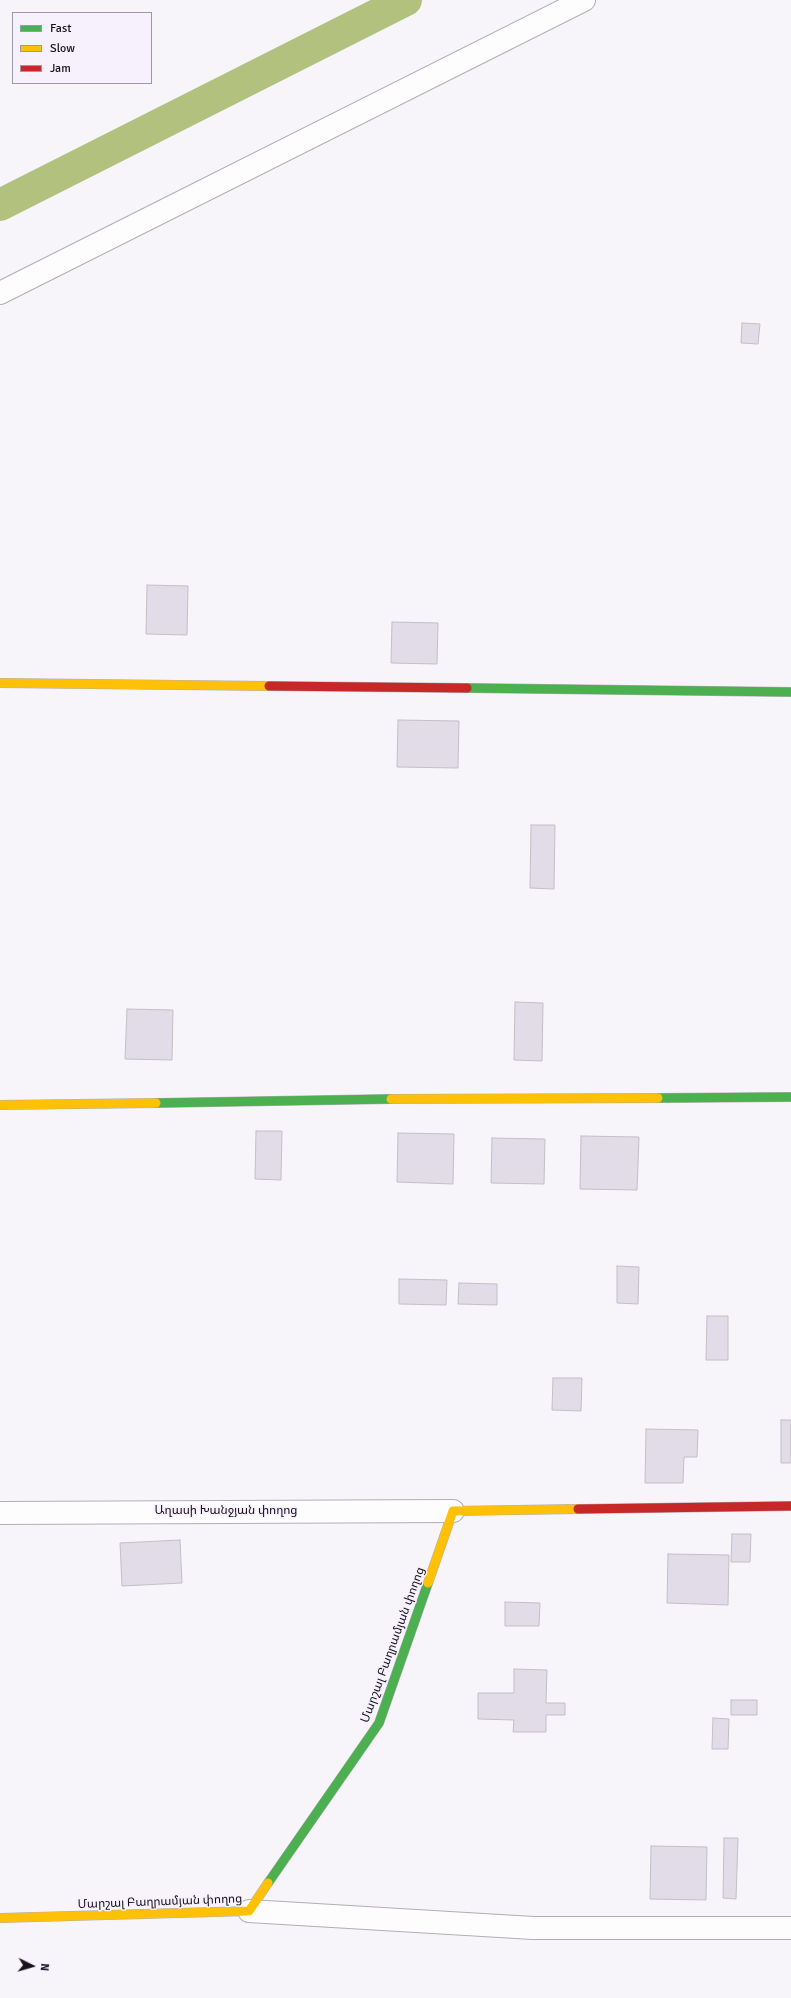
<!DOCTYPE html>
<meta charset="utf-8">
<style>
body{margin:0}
#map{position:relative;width:791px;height:1998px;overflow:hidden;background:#f7f4fa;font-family:Signika,sans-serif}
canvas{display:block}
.legend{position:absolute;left:12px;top:12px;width:140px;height:72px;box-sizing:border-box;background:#f6f1fd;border:1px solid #9d98a3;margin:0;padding:5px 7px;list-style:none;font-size:12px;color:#17121c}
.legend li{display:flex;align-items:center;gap:8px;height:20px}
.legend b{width:20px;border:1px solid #9d98a3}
.north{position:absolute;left:12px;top:1946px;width:40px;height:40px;-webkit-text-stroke:3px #f6f1fd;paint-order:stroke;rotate:95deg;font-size:11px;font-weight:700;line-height:16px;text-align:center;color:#17121c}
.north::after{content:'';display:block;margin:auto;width:14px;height:18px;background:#17121c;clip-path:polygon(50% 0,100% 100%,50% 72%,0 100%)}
</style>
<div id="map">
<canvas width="791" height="1998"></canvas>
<ul class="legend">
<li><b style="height:5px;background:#4caf50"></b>Fast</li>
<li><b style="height:5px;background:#ffc107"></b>Slow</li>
<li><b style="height:5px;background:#c62828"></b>Jam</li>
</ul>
<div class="north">N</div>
</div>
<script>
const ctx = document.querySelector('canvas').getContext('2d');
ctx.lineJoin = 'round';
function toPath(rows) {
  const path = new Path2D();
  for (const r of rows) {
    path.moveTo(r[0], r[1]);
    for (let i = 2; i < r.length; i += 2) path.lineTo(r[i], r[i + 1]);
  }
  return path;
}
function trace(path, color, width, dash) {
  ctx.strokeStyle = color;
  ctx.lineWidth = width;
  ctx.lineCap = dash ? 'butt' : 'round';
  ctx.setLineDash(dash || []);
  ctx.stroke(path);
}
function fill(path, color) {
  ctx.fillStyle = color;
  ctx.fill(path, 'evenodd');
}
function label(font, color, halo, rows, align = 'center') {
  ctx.font = font + ' Signika,"Noto Sans Armenian",sans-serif';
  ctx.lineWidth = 3;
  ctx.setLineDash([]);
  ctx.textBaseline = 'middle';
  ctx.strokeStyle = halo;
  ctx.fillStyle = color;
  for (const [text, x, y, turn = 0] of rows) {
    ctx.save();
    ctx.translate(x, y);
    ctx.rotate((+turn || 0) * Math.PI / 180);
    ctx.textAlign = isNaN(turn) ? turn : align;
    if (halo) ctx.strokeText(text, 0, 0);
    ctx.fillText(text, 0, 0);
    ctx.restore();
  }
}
trace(toPath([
 [0,205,406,0]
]), '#b3c17f', 32);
const building = toPath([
 [742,323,760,324,758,344,741,343,742,323],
 [147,585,188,586,187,635,146,634,147,585],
 [392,622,438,623,437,664,391,663,392,622],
 [398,720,459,721,458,768,397,767,398,720],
 [531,825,555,825,554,889,530,888,531,825],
 [515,1002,543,1003,542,1061,514,1060,515,1002],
 [127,1009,173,1010,172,1060,125,1059,127,1009],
 [256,1131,282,1131,281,1180,255,1179,256,1131],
 [398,1133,454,1134,453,1184,397,1182,398,1133],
 [581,1136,639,1137,637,1190,580,1189,581,1136],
 [492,1138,545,1139,544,1184,491,1183,492,1138],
 [617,1266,639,1267,638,1304,617,1303,617,1266],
 [399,1279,447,1280,446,1305,399,1304,399,1279],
 [459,1283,497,1284,497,1305,458,1304,459,1283],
 [707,1316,728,1316,728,1360,706,1360,707,1316],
 [553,1378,582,1378,581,1411,552,1410,553,1378],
 [781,1420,791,1420,791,1463,781,1463,781,1420],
 [646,1429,698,1430,697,1457,684,1457,683,1483,645,1483,646,1429],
 [732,1534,751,1534,750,1562,731,1562,732,1534],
 [180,1540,182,1583,122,1586,120,1543,180,1540],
 [668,1554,729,1555,728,1605,667,1603,668,1554],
 [505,1602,540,1603,539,1626,505,1626,505,1602],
 [514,1669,547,1670,546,1703,565,1703,565,1715,546,1715,546,1732,513,1732,514,1720,478,1719,478,1693,514,1693,514,1669],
 [731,1700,757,1700,757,1715,731,1715,731,1700],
 [713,1718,729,1719,728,1749,712,1749,713,1718],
 [724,1838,738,1838,736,1899,723,1898,724,1838],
 [651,1846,707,1847,706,1900,650,1899,651,1846]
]);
fill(building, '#e1dce8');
trace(building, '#c2bfc6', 1);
const street = toPath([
 [0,293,584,0],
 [0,1513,453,1511],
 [249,1911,533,1928,791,1928]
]);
const fast = toPath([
 [467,688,791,692],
 [658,1098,791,1097],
 [156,1103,391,1099],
 [268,1883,379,1723,428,1583]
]);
const slow = toPath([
 [0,683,269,686],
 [391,1099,658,1098],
 [0,1105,156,1103],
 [428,1583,453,1511,578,1509],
 [0,1918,249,1911,268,1883]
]);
const jam = toPath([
 [269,686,467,688],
 [578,1509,791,1506]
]);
trace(street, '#b1aeb6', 24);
trace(fast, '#b1aeb6', 10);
trace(slow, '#b1aeb6', 10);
trace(jam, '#b1aeb6', 10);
trace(street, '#fefdfe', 22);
trace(fast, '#4caf50', 9);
trace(slow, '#ffc107', 9);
trace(jam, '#c62828', 9);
label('12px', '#17121c', '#f6f1fd', [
 ["Աղասի Խանջյան փողոց",226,1511],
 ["Մարշալ Բաղրամյան փողոց",393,1645,-70],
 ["Մարշալ Բաղրամյան փողոց",160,1902,-2]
]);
</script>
